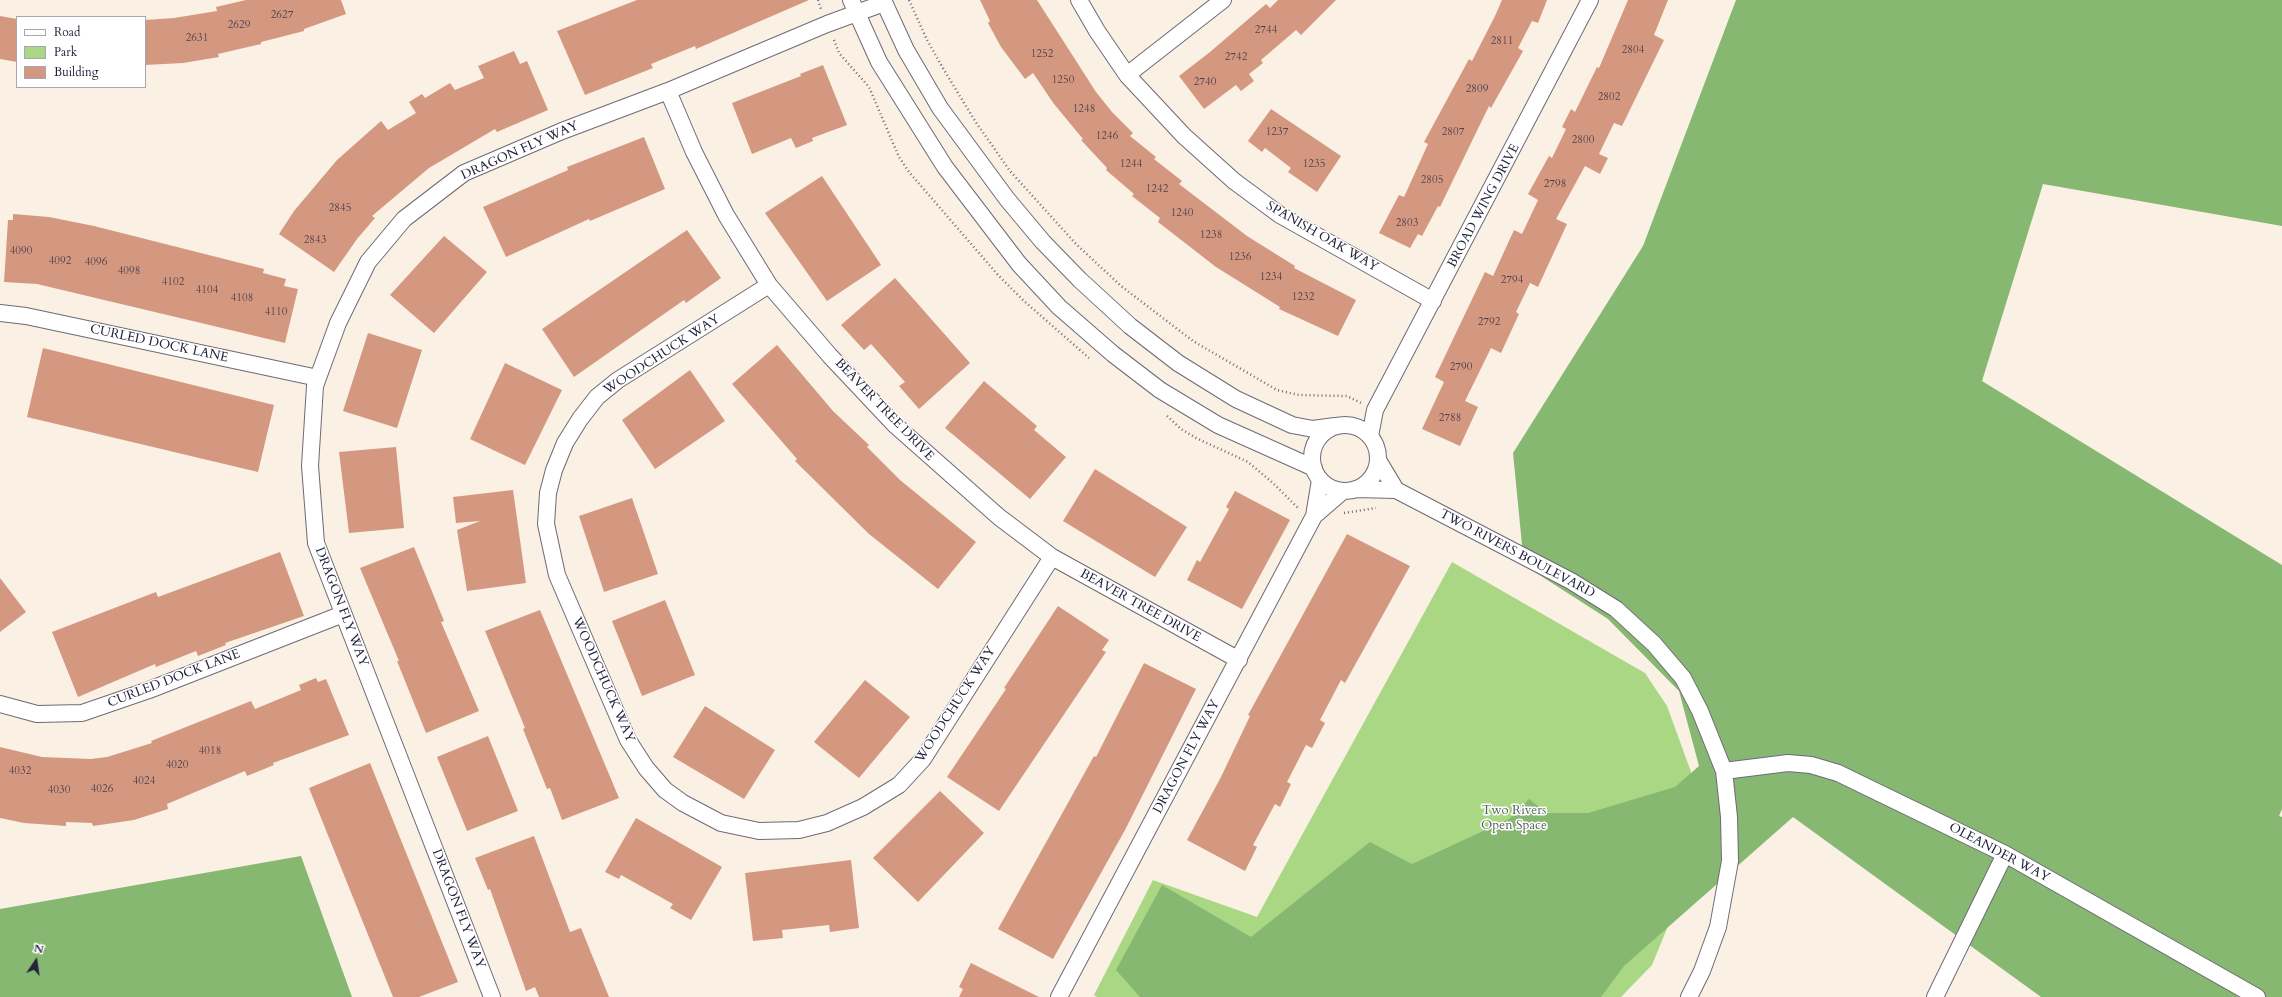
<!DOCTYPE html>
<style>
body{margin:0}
#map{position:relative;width:2282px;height:997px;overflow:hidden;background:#faf0e3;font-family:Cardo,serif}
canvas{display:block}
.legend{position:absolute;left:16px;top:16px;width:130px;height:72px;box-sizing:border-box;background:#fff;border:1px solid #a7a7b1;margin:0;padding:5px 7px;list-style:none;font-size:12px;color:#22223b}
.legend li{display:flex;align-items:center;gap:8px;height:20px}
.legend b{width:20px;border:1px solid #a7a7b1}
.north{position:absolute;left:16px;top:941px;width:40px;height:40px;-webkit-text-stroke:3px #fff;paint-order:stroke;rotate:13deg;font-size:11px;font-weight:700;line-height:16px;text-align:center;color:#22223b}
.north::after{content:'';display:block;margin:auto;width:14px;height:18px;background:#22223b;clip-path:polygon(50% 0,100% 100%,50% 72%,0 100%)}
</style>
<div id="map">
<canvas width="2282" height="997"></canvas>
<ul class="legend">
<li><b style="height:5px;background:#fff"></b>Road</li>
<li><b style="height:11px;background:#aad784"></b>Park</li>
<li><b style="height:11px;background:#d49881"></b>Building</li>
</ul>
<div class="north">N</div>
</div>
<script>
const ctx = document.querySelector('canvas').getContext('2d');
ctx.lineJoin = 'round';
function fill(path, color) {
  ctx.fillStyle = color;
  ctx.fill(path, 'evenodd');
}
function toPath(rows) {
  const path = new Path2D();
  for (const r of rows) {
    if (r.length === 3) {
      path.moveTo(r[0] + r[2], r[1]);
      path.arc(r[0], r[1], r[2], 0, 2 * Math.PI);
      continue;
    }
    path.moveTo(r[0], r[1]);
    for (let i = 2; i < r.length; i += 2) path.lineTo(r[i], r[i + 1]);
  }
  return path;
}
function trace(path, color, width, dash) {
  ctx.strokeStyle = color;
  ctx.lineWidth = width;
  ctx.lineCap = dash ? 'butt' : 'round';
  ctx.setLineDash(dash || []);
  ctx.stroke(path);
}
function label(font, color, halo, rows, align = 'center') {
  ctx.font = font + ' Cardo,serif';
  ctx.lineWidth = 3;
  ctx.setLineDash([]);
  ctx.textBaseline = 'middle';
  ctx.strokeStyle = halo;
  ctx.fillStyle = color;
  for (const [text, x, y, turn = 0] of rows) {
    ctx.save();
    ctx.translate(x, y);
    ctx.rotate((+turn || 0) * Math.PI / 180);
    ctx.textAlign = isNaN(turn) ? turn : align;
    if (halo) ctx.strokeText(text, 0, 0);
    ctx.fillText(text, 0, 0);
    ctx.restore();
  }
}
fill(toPath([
 [1452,562,1645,673,1667,706,1691,772,1690,844,1682,892,1652,965,1621,997,1097,997,1094,995,1153,880,1257,917]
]), '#aad784');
fill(toPath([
 [1736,0,2282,0,2282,226,2043,184,1982,381,2282,565,2282,809,2279,816,2282,817,2282,997,2041,997,1793,817,1624,966,1601,997,1140,997,1116,970,1162,885,1251,937,1370,842,1412,864,1509,819,1529,799,1547,813,1588,813,1675,787,1699,766,1679,691,1608,619,1524,565,1513,453,1643,246],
 [301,856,352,997,0,997,0,909]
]), '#87b872');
fill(toPath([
 [246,0,341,0,346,14,304,29,304,31,261,42,261,44,218,54,219,57,183,63,145,65,145,20,174,18,217,11,216,7],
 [637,0,809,0,696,49,695,46,651,64,653,68,585,95,557,31],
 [980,0,1037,0,1096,92,1112,112,1133,133,1130,136,1156,157,1154,159,1182,181,1179,184,1247,236,1295,266,1294,268,1356,300,1338,336,1279,309,1280,307,1216,267,1158,222,1160,218,1132,196,1134,194,1106,170,1107,168,1081,140,1083,139,1054,104,1033,73,1025,79,1001,47,988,23,990,21],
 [1278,0,1336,0,1301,35,1296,30,1261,60,1263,63,1249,74,1254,81,1241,91,1236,85,1204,109,1179,76,1210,52,1266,4,1270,8],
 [1502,0,1547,0,1538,23,1532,21,1518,48,1523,51,1491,108,1489,106,1440,207,1438,206,1422,236,1418,234,1410,248,1379,233,1399,195,1404,197,1428,144,1424,142,1469,59,1472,61,1495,16],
 [1628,0,1668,0,1654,35,1664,40,1622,126,1614,123,1599,154,1608,158,1600,174,1585,166,1556,219,1567,224,1538,287,1530,283,1516,312,1519,314,1501,353,1491,348,1465,401,1478,407,1460,446,1422,429,1444,382,1435,377,1485,272,1493,276,1514,230,1522,234,1538,200,1528,194,1549,156,1552,158,1566,129,1562,127,1571,109,1575,112,1597,67,1599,68],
 [0,16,17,19,17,62,0,59],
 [514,51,520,64,527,61,548,110,497,132,495,129,429,168,372,216,375,218,357,239,334,272,279,234,294,211,337,160,381,121,388,130,416,113,409,102,422,94,425,98,450,83,455,90,484,78,478,66],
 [823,65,847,125,812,138,813,141,796,148,791,138,752,154,732,103,801,76,800,74],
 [1271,109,1341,156,1317,192,1288,172,1291,168,1265,148,1262,152,1248,141],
 [644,137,665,189,590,221,589,219,506,257,483,207,568,170,567,167],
 [822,176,881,265,827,301,765,213],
 [13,214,49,217,94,226,264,269,263,273,286,279,284,286,298,289,285,343,37,284,4,282,8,220,13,220],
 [687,230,721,278,686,303,684,300,574,377,542,329],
 [444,236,487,272,434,333,390,295],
 [895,278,970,363,919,409,899,386,905,382,871,344,864,350,841,325],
 [368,333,422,350,397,428,343,411],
 [777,345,833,411,869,445,867,447,900,480,976,542,938,589,869,534,795,461,797,459,732,384],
 [43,348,274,405,258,472,27,417],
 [505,363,562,390,525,465,470,439],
 [690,370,725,421,655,469,622,420],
 [984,381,1037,426,1034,430,1066,457,1030,499,945,428],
 [396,447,404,528,349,533,339,452],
 [1095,469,1187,527,1155,577,1063,521],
 [513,490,526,583,467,591,457,530,480,521,456,523,453,497],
 [1235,491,1290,520,1242,609,1187,580,1197,560,1200,562,1229,509,1226,507],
 [632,498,658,574,604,592,579,516],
 [1347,534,1410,566,1345,683,1341,680,1320,720,1325,723,1312,748,1306,745,1287,782,1291,784,1280,807,1275,804,1253,845,1257,847,1245,871,1187,840,1221,777,1250,716,1248,715],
 [414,547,444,621,441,622,479,711,426,733,397,661,399,661,360,568],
 [280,552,304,616,225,643,226,645,198,656,196,651,156,667,155,664,78,697,52,632,156,592,158,597],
 [0,578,26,612,0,632],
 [665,600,695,675,642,696,612,621],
 [1058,606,1109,640,1102,650,1106,652,999,811,947,777,1006,689,1004,688],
 [540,610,619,798,562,820,550,788,547,789,523,729,525,728,485,631],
 [1144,663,1196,689,1125,830,1053,959,998,929,1094,756,1096,757],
 [316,678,318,682,326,679,349,735,273,763,274,765,247,776,245,771,167,804,168,809,134,820,93,826,92,823,66,822,66,826,24,823,0,818,0,747,42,757,91,759,107,757,152,743,151,741,251,701,255,709,301,690,299,685],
 [865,680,910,717,859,778,814,742],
 [705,706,775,750,744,799,673,757],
 [488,736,518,811,467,831,437,757],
 [370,763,458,982,419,997,393,997,309,788],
 [940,791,984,833,918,902,873,858],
 [636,818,722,867,691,920,670,908,673,904,621,875,619,879,605,872],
 [534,836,570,932,581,928,609,997,539,997,535,987,526,991,490,889,488,890,475,858],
 [851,860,859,928,830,932,829,925,782,930,783,938,753,941,745,873],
 [971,963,1039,997,959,997,963,989,959,987]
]), '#d49881');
const street = toPath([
 [851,0,879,62,945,167,1019,264,1059,307,1113,354,1160,390,1218,425,1314,468],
 [883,0,906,50,940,108,1007,199,1043,242,1080,280,1130,326,1178,363,1236,399,1292,425,1313,429,1335,426],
 [1079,0,1097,31,1127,75,1184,136,1234,181,1280,215,1433,301],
 [1127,75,1223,0],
 [668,91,694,152,726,215,769,285,830,356,895,425,999,517,1052,557,1239,660],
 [769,285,618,380,597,397,580,419,565,443,554,470,548,493,546,524,557,575,628,740,646,768,665,790,683,803,721,823,759,831,799,830,827,823,863,807,899,785,923,759,1052,557],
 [0,313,26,316,318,378],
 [1345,458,33],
 [1370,436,1375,410,1590,0],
 [1356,489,1396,490,1378,460],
 [1396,490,1571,581,1616,609,1654,644,1683,678,1700,711,1724,771,1729,817,1730,861,1718,927,1702,971,1689,997],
 [1314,516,1343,491],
 [0,704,37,714,82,713,149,690,343,614],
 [1724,771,1788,763,1811,765,1838,773,2005,854,2257,997],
 [492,997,316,543,310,466,315,386,338,323,368,262,404,219,464,173,562,131,668,91,827,24,884,3],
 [1059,997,1314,516,1320,480],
 [1935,997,2005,854]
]);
trace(street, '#6e6a76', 18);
trace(toPath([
 [818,0,821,9],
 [909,0,927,40,944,70,975,121,1010,171,1076,244,1121,286,1193,341,1277,390,1299,395,1347,396,1361,403],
 [834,40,839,53,869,87,899,157,909,172,998,275,1024,301,1089,358],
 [1167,416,1181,429,1196,438,1248,462,1273,483,1298,508],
 [1344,513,1376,508]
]), '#6e6a76', 2.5, [1, 3]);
trace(street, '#fff', 16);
label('11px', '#4e404c', null, [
 ["2627",282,15],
 ["2629",239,25],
 ["2744",1266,30],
 ["2631",197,38],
 ["2811",1502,41],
 ["2804",1633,50],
 ["1252",1042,54],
 ["2742",1236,57],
 ["1250",1063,80],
 ["2740",1205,82],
 ["2809",1477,89],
 ["2802",1609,97],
 ["1248",1084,109],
 ["1237",1277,132],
 ["2807",1453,132],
 ["1246",1107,136],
 ["2800",1583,140],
 ["1244",1131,164],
 ["1235",1314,164],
 ["2805",1432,180],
 ["2798",1555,184],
 ["1242",1157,189],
 ["2845",340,208],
 ["1240",1182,213],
 ["2803",1407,223],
 ["1238",1211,235],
 ["2843",315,240],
 ["4090",21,251],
 ["1236",1240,257],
 ["4092",60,261],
 ["4096",96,262],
 ["4098",129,271],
 ["1234",1271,277],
 ["2794",1512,280],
 ["4102",173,282],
 ["4104",207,290],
 ["1232",1303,297],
 ["4108",242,298],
 ["4110",276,312],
 ["2792",1489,322],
 ["2790",1461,367],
 ["2788",1450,418],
 ["4018",210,751],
 ["4020",177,765],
 ["4032",20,771],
 ["4024",144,781],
 ["4026",102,789],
 ["4030",59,790]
]);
label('13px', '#22223b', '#fff', [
 ["DRAGON FLY WAY",520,151,-24],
 ["BROAD WING DRIVE",1484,206,-62],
 ["SPANISH OAK WAY",1322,237,30],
 ["CURLED DOCK LANE",159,344,12],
 ["WOODCHUCK WAY",662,355,-33],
 ["BEAVER TREE DRIVE",884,410,46],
 ["TWO RIVERS BOULEVARD",1517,554,28],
 ["BEAVER TREE DRIVE",1140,606,29],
 ["DRAGON FLY WAY",341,607,69],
 ["CURLED DOCK LANE",174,679,-21],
 ["WOODCHUCK WAY",603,680,66],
 ["WOODCHUCK WAY",956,705,-57],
 ["DRAGON FLY WAY",1187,757,-62],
 ["OLEANDER WAY",1999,853,28],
 ["DRAGON FLY WAY",458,909,69]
]);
label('13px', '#526155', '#fff', [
 ["Two Rivers",1514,811],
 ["Open Space",1514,826]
]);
</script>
